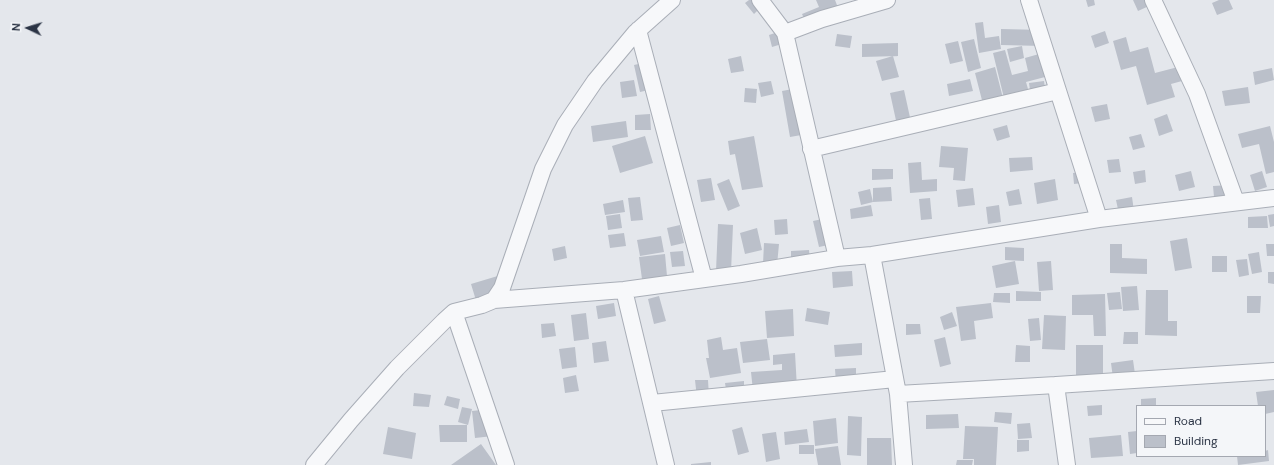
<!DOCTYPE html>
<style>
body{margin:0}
#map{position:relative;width:1274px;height:465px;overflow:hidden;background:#e4e7ec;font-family:"DM Sans",sans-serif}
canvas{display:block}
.legend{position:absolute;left:1136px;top:405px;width:130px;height:52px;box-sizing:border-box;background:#f4f6f9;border:1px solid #a4a8b1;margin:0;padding:5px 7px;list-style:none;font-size:12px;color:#2b3445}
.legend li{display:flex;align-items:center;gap:8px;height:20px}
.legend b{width:20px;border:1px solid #a4a8b1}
.north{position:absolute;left:8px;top:8px;width:40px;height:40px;-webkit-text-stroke:3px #f4f6f9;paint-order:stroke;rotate:274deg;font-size:11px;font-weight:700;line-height:16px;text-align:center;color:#2b3445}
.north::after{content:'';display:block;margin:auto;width:14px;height:18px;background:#2b3445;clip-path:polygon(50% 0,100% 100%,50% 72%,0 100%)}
</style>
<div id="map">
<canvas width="1274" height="465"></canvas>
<ul class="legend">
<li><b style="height:5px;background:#f7f8fa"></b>Road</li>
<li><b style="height:11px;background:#bbc0ca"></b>Building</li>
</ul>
<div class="north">N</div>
</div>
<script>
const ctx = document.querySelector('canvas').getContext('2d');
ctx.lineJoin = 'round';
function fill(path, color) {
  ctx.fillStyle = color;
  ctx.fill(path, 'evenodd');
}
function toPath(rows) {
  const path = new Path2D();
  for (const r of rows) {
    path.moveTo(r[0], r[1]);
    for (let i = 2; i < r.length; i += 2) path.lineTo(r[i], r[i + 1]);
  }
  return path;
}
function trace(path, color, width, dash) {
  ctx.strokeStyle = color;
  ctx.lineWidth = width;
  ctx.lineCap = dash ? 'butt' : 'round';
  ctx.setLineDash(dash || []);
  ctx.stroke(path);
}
fill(toPath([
 [749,0,758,0,763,5,754,14,745,3],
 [816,0,835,0,840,13,808,27,802,14,819,7],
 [1086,0,1094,0,1095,5,1088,7],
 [1133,0,1148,0,1151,5,1138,11],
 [1219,0,1229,0,1233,9,1217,15,1212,3],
 [983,22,985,38,999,36,1001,49,979,53,975,23],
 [1001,29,1043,30,1043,46,1001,45],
 [781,31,785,43,772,47,769,35],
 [1105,31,1109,43,1095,48,1091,36],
 [837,34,852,36,850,48,835,46],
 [1126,37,1130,52,1148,47,1155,73,1178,67,1182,81,1171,84,1175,97,1147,105,1136,66,1121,70,1113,41],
 [974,39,981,68,968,72,961,42],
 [958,41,963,61,950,64,945,44],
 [898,43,898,56,862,57,862,44],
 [1022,46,1024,58,1010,62,1007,49],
 [1005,50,1012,75,1028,71,1025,58,1046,52,1049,92,1045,77,1026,82,1030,96,1005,102,993,53],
 [741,56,744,71,731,73,728,59],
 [893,56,899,77,882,81,876,61],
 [647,62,653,89,640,92,634,65],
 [995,67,1004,102,984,108,975,73],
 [1272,68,1274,80,1255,85,1253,72],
 [970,79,973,91,949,96,947,84],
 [634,80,637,96,622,98,620,82],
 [771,81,774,94,761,97,758,83],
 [1044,81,1046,95,1031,97,1029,83],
 [1248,87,1250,103,1225,106,1222,91],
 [745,88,757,89,756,103,744,102],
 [798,88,807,134,790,137,782,91],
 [904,90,911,122,897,125,890,93],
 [1107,104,1110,119,1095,122,1091,107],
 [650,114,651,130,635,130,635,115],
 [1167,114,1173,131,1159,136,1154,119],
 [626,121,628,137,593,142,591,126],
 [1007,125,1010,137,997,141,993,129],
 [1270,126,1274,142,1274,172,1266,174,1259,144,1242,148,1238,134],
 [1141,134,1145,147,1133,150,1129,137],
 [645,136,653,163,620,173,612,146],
 [754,136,763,187,742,190,735,154,730,155,728,141],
 [941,146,968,148,965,181,953,180,954,168,939,167],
 [1032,157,1033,170,1010,172,1009,158],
 [1119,159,1121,172,1109,173,1107,160],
 [921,162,922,180,937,179,937,191,910,193,908,163],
 [872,169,893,169,893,179,872,180],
 [1145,170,1146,182,1135,184,1133,172],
 [1090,171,1091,182,1074,184,1073,173],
 [1191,171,1195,187,1179,191,1175,175],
 [1262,171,1267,187,1255,191,1250,175],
 [711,178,715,200,701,202,697,180],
 [729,179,740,206,728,211,717,184],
 [1055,179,1058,200,1037,204,1034,183],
 [1230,185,1230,196,1214,197,1213,186],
 [891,187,892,201,873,202,873,188],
 [973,188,975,205,958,207,956,190],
 [870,189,873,202,861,205,858,192],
 [1019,189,1022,204,1009,206,1006,192],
 [640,197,643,220,631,221,628,198],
 [1132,197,1134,211,1119,214,1116,200],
 [930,198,932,219,921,220,919,199],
 [623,200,625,212,605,215,603,204],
 [871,205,873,216,851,219,850,209],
 [999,205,1001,222,988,224,986,207],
 [620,214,622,228,608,230,606,216],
 [1274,214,1274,226,1270,227,1268,215],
 [1267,216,1268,228,1248,228,1248,217],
 [827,218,833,244,819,247,813,221],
 [787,219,788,234,775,235,774,220],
 [718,224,733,225,731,272,716,271],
 [680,225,684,243,671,246,667,228],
 [757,228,762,250,745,254,740,233],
 [624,233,626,246,610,248,608,235],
 [661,236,664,252,640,256,637,240],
 [1187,238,1192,268,1175,271,1170,241],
 [764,243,779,244,777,265,763,264],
 [1110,244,1122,244,1122,258,1147,259,1147,274,1110,273],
 [1266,244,1274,244,1274,256,1267,256],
 [565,246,567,258,554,261,552,249],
 [1005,247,1024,248,1024,261,1005,260],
 [809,250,810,261,791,262,791,251],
 [683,251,685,266,672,267,670,252],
 [1259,252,1262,272,1252,274,1248,254],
 [665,254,667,276,642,279,639,257],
 [1212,256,1227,256,1227,272,1212,272],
 [1247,259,1249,275,1239,277,1236,260],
 [1015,261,1019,284,996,288,992,266],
 [1051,261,1053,290,1039,291,1037,262],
 [852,271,853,286,833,288,832,272],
 [1268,272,1274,272,1274,284,1268,283],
 [501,275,507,298,478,307,471,284],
 [1137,286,1139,310,1123,311,1121,287],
 [1146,290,1168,290,1168,321,1177,321,1177,336,1145,335],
 [1016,291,1041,292,1041,301,1016,301],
 [1120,292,1122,309,1109,310,1107,293],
 [994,293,1010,293,1010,303,993,302],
 [1105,294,1106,336,1094,336,1093,315,1072,315,1072,295],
 [659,296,666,321,654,324,648,299],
 [1247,296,1261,296,1260,313,1247,313],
 [614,303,616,316,598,319,596,306],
 [991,303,993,318,974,321,976,339,961,341,956,307],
 [807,308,830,312,828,325,805,321],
 [793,309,794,336,767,338,765,311],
 [952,312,957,326,944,330,940,317],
 [586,313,589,339,574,341,571,315],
 [1044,315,1066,316,1065,350,1042,349],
 [1039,318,1041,340,1030,341,1028,319],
 [554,323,556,336,542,338,541,324],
 [906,324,920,324,921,334,906,335],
 [1124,332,1138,332,1138,344,1123,344],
 [721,337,723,350,737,348,741,373,710,378,706,358,709,358,707,340],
 [945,337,951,364,940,367,934,340],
 [767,339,770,360,743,363,740,342],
 [606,341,609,361,594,363,592,343],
 [862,343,862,355,835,357,834,345],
 [1016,345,1030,346,1030,362,1015,362],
 [1076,345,1103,345,1103,380,1076,380],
 [575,347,577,367,562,369,559,349],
 [795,353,797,388,753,391,751,372,782,370,782,364,773,365,773,355],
 [1133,360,1135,374,1113,378,1111,363],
 [856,368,856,382,836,383,835,369],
 [576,375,579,391,565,393,563,378],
 [695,380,708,380,709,397,697,398],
 [744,381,744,395,727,396,725,383],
 [1274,390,1274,412,1265,414,1265,406,1258,406,1256,392],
 [414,393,431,395,429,407,413,406],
 [447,396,460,399,458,409,444,405],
 [1156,398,1156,406,1141,406,1141,399],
 [1102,405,1102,415,1088,416,1087,406],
 [462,407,472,409,468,425,458,422],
 [490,409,493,436,475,438,472,411],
 [995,412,1012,413,1011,424,994,422],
 [958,414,959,428,926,429,926,415],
 [848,416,862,417,861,456,847,455],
 [836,418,838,443,815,446,813,421],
 [1030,423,1032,438,1018,439,1017,424],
 [439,425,467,425,467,442,440,442],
 [965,426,998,427,996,465,974,465,974,459,963,459],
 [388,427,416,433,412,459,383,454],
 [742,427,749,452,738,455,732,430],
 [807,429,809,442,785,445,784,432],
 [1137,431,1137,453,1130,454,1128,432],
 [776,432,780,459,766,462,762,434],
 [1121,435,1123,456,1091,458,1089,438],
 [867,438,891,438,892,465,867,465],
 [1017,440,1029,440,1029,451,1017,452],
 [481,444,496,465,451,465],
 [799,445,814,445,814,454,799,454],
 [838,446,841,465,818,465,815,449],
 [1268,450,1269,461,1238,465,1237,456,1265,456,1265,451],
 [957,460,973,460,972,465,956,465],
 [711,462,711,465,691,465,691,464]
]), '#bbc0ca');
const street = toPath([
 [760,0,785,33],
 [1029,0,1099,219],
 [1153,0,1197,94,1236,202],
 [638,30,704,279],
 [811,149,1058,91],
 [872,255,898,394,904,465],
 [837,258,785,33,822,19,887,0],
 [624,290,666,465],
 [494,300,624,290,741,274,837,258,872,255,1099,219,1274,198],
 [454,312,506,465],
 [1056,385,1067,465],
 [898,394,1056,385,1274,371],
 [652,403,895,379],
 [314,465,351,420,397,368,444,321,454,312,482,305,494,300,502,288,543,169,565,125,595,81,635,33,672,0]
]);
trace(street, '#a9aeb7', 18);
trace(street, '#f7f8fa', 16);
</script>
